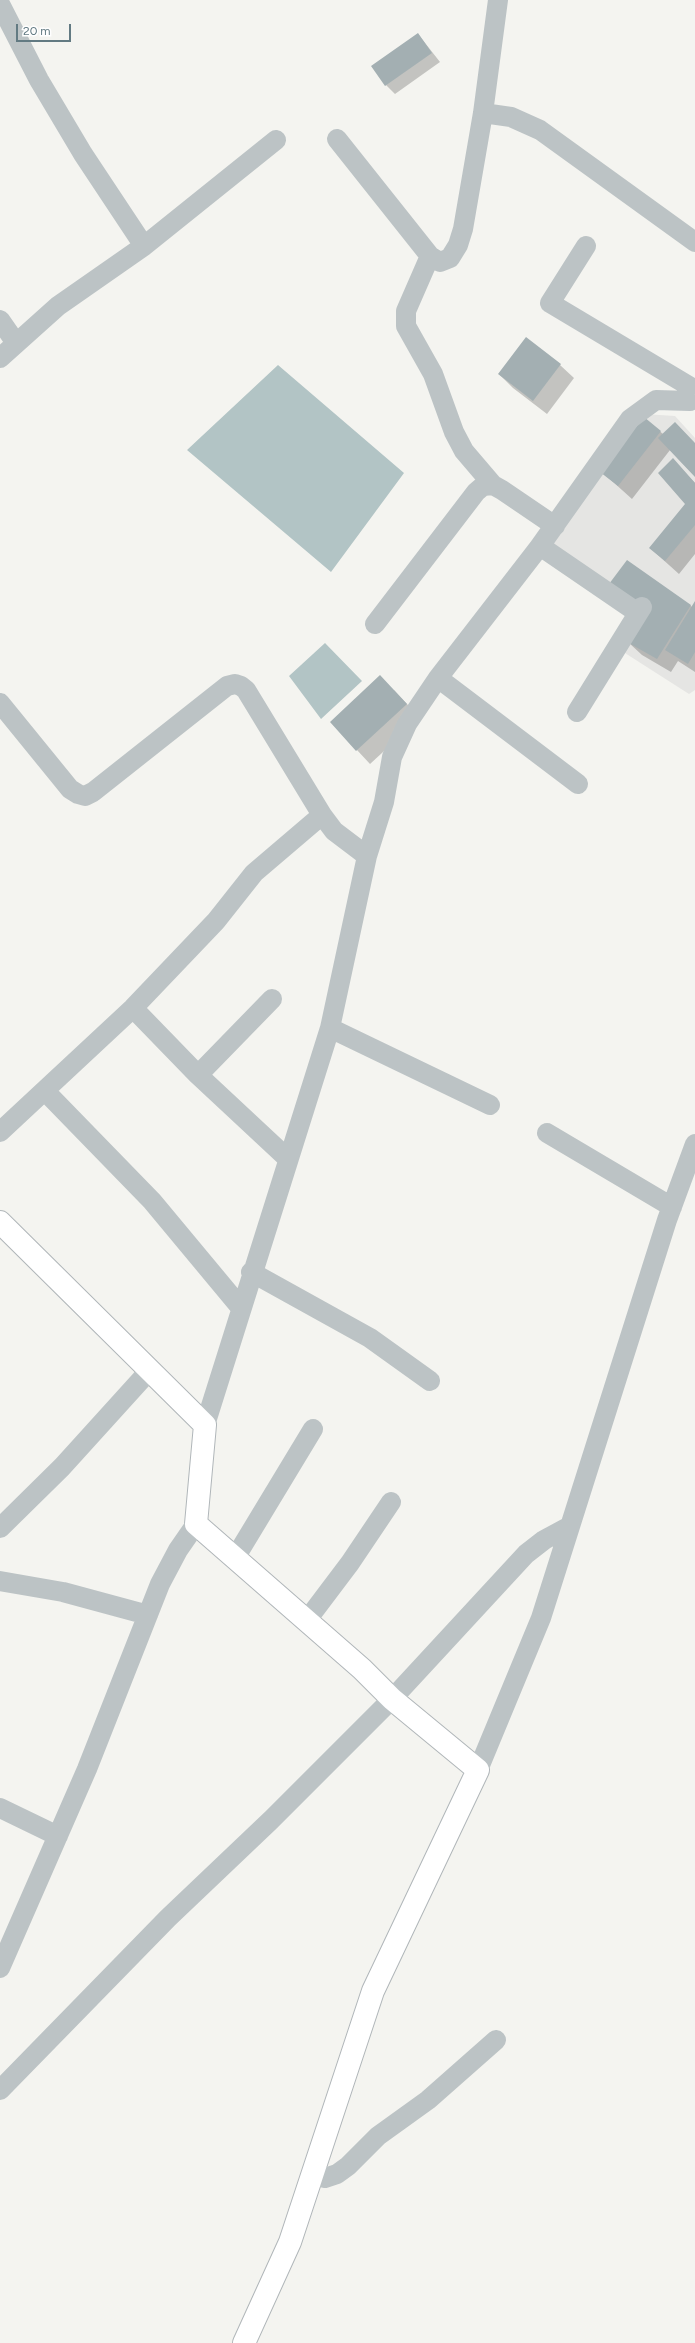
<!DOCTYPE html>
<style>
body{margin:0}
#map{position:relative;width:695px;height:2343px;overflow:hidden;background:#f4f4f0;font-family:Figtree,sans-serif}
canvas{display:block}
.scale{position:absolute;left:16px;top:24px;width:55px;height:18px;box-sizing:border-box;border:2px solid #627a82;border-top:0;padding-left:5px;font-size:12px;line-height:14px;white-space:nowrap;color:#627a82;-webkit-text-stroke:3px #fff;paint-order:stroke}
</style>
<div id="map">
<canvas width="695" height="2343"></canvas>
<div class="scale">20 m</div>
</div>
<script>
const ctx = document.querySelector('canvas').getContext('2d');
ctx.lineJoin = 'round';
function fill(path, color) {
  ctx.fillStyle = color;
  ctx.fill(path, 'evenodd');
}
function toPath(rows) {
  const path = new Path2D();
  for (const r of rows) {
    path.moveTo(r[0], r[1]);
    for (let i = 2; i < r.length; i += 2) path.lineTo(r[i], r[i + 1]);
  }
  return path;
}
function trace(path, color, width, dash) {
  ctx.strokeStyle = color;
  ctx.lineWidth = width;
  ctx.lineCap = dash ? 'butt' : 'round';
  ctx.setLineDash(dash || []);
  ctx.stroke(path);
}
fill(toPath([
 [644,414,675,416,695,438,695,690,689,694,614,646,636,608,546,545]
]), '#e5e5e3');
fill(toPath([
 [278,365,404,473,331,572,187,450],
 [325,643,362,681,321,719,289,676]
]), '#b2c4c5');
fill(toPath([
 [418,34,440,62,395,94,386,85],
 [526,339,560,365,574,378,547,414,513,388,499,374],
 [644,418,663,434,695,444,695,476,670,450,632,499,602,472],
 [673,460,695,483,695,554,679,574,650,548,687,504],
 [695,603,695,672,678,661,671,672,642,655,628,642,690,605,692,607],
 [394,690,420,718,370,764,331,722]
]), '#0003');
fill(toPath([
 [418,33,432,53,385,86,371,66],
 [526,337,561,364,533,401,498,374],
 [644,417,661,431,618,486,600,472],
 [675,422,695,443,695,477,658,438],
 [673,458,695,483,695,525,665,561,649,548,685,504,658,473],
 [627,560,691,605,657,659,627,642,647,609,609,584],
 [695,601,695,652,688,664,665,650],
 [380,675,407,704,356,751,330,722]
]), '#a3afb2');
const major = toPath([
 [0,1222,205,1425,196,1524,362,1669,392,1699,478,1770,373,1991,290,2242,244,2343]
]);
trace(major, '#b0b6b9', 24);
trace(toPath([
 [0,4,39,80,83,154,144,246],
 [483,113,511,117,540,130,695,242],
 [337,139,430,256,440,262,450,258,458,245,463,229,483,113,498,0],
 [586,246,550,303,689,386],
 [430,256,406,311,406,326,433,374,454,432,464,451,493,485],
 [0,320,16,343],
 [0,358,58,306,144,246,276,140],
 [540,546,638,613],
 [375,624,476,492,483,486,493,485,502,490,555,526],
 [438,678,578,784],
 [0,703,70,789,78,794,85,796,93,792,227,686,235,684,241,686,246,690,322,815,334,831,367,856],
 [577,712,642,607],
 [133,1008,198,1075,287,1158],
 [330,1028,490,1105],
 [198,1075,272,999],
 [45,1091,152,1201,241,1308],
 [0,1132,133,1008,216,921,254,873,322,815],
 [547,1133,672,1207],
 [251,1272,370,1338,430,1381],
 [205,1425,330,1028,367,856,384,802,392,757,407,724,438,678,540,546,630,419,656,400,690,401],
 [0,1528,62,1467,149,1371],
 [235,1558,313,1429],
 [0,1581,63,1592,148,1615],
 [307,1620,350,1563,391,1502],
 [478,1770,541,1618,667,1220,695,1144],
 [0,1808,58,1836],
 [0,1968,87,1769,160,1584,178,1550,196,1524],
 [0,2090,168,1918,271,1820,392,1699,526,1554,544,1540,570,1526],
 [312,2175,325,2178,337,2174,348,2166,378,2136,428,2100,496,2040]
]), '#bcc3c5', 20);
trace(major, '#fff', 22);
</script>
